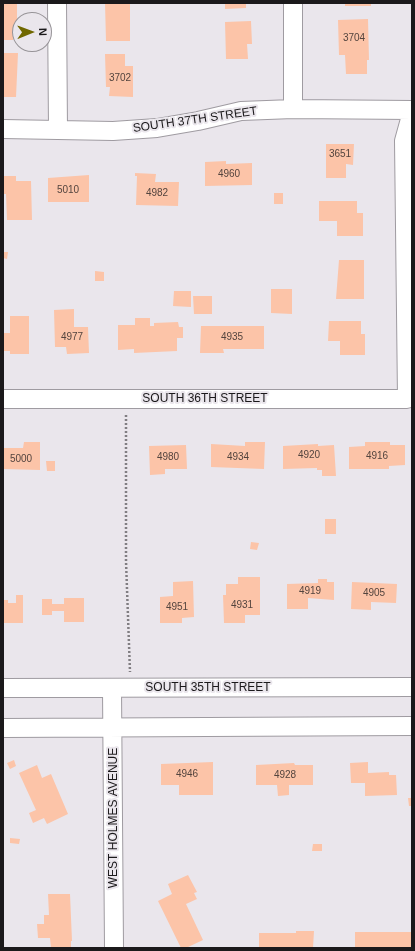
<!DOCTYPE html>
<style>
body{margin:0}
#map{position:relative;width:415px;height:951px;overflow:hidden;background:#eae6ec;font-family:Helvetica,sans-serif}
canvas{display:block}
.frame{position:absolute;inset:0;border:4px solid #1b191b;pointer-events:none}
.north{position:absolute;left:12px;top:12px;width:40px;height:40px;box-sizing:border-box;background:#eae6ec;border:1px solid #979498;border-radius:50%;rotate:89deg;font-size:11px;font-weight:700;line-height:16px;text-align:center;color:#1b191b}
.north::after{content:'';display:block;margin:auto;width:14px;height:18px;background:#706800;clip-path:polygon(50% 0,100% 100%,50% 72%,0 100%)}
</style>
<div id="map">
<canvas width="415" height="951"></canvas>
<div class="frame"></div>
<div class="north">N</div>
</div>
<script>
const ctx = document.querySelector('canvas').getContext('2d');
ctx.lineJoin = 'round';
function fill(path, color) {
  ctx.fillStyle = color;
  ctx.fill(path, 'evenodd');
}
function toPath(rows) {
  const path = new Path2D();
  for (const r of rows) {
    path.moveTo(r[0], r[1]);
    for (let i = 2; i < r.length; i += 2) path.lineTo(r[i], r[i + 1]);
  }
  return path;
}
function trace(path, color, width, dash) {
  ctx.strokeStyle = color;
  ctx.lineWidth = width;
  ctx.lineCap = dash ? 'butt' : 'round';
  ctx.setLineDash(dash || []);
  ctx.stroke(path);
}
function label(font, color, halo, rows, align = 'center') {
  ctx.font = font + ' Helvetica,sans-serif';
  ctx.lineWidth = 4;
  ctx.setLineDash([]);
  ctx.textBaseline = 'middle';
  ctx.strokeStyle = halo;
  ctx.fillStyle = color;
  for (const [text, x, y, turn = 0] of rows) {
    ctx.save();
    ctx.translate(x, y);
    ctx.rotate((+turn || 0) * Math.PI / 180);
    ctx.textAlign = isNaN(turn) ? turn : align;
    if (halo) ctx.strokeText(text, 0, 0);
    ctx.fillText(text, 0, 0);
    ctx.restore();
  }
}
fill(toPath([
 [3,3,17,3,17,26,13,26,13,40,3,40],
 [105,3,130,3,130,41,106,41],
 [225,3,246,3,246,8,225,9],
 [345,3,371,3,371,6,345,6],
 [368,19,369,60,367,60,367,74,346,74,345,55,339,55,338,20],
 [251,21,252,44,247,44,248,59,226,59,225,22],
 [3,53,18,53,16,97,3,97],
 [105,54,125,54,125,66,133,66,133,97,109,96,110,87,106,87],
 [326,144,354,144,353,165,346,164,346,178,326,178],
 [226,161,226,164,252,163,252,185,205,186,205,162],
 [135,173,156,174,155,182,179,182,178,206,136,205,137,176,135,176],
 [89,175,89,202,48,202,48,178],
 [3,176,16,176,16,181,31,181,32,220,7,220,6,194,3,194],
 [274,193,283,193,283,204,274,204],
 [319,201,357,201,357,213,363,213,363,236,337,236,337,221,319,221],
 [3,252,8,252,7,259,3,258],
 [339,260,364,260,364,299,336,299],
 [95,271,104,272,104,281,95,281],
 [271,289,292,289,292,314,271,313],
 [174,291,191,291,191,307,173,306],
 [193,296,212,296,212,314,194,314],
 [74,309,74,327,88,327,89,353,67,354,66,347,55,347,54,310],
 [10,316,29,316,29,354,10,354,10,351,3,351,3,333,10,333],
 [135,318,150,318,150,326,154,326,154,323,178,322,179,327,183,327,183,338,177,338,177,351,134,353,134,349,118,350,118,325,135,325],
 [329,321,361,321,361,334,365,334,365,355,340,355,340,341,328,341],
 [201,326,264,326,264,349,223,349,224,353,200,353],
 [24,442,40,442,40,470,3,469,3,448,23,448],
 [245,442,265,442,264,469,211,467,211,444,245,446],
 [365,442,390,442,390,445,405,445,405,465,389,466,389,469,349,469,349,447,365,446],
 [318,444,318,446,334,445,336,476,322,476,322,470,317,470,317,468,283,469,283,446],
 [186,445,187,469,165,469,165,474,150,475,149,446],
 [46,461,55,461,55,471,47,471],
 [325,519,336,519,336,534,325,534],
 [251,542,259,543,257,550,250,549],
 [238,577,260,577,260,615,245,615,245,623,224,623,223,595,226,595,226,584,238,584],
 [318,579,327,579,327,582,334,582,334,600,308,598,308,609,287,609,287,584,318,583],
 [193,581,194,617,182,618,182,623,160,623,160,597,173,596,173,582],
 [352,582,397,584,396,603,371,602,371,610,351,609],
 [16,595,23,595,23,623,3,623,3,600,8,600,8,603,16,603],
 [64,598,84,598,84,622,64,622,64,611,52,611,52,615,42,615,42,599,52,599,52,604,64,604],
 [14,760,16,766,10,769,7,763],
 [213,762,213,795,179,795,179,785,161,785,161,764],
 [368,762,368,773,389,772,389,775,396,775,397,795,365,796,365,783,351,783,350,763],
 [294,763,295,765,313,765,313,785,289,785,289,795,278,796,277,785,256,785,256,765],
 [37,765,42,778,51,774,68,814,47,824,44,818,33,823,29,813,36,810,19,773],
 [408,798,412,798,412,806,409,806],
 [10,838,20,839,19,844,10,843],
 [313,844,322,844,322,851,312,851],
 [188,875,197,892,194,893,197,899,186,904,203,940,186,948,181,948,158,901,172,894,168,884],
 [48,894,70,894,72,941,71,941,71,948,51,948,50,938,38,938,37,924,44,924,44,915,49,915],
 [296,931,314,931,313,948,259,948,259,933,296,933],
 [355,932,411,932,411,948,355,948]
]), '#fcc4a8');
const minor = toPath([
 [57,3,58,130],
 [293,3,293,109],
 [3,129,113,131,157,128,198,121,241,111,293,109,412,110],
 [3,399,407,399,404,141,412,112],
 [3,688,412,687],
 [112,689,114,948],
 [3,728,412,726]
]);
trace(minor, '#9f9ba1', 20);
trace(toPath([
 [126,415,126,561,130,672]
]), '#817e82', 2.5, [2, 2]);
trace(minor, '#fff', 18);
label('10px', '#53443e', null, [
 ["3704",354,38],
 ["3702",120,78],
 ["3651",340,154],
 ["4960",229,174],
 ["5010",68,190],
 ["4982",157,193],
 ["4977",72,337],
 ["4935",232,337],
 ["4920",309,455],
 ["4916",377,456],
 ["4980",168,457],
 ["4934",238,457],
 ["5000",21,459],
 ["4919",310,591],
 ["4905",374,593],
 ["4931",242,605],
 ["4951",177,607],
 ["4946",187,774],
 ["4928",285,775]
]);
label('12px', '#1b191b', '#eae6ec', [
 ["SOUTH 37TH STREET",195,120,-8],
 ["SOUTH 36TH STREET",205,399],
 ["SOUTH 35TH STREET",208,688],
 ["WEST HOLMES AVENUE",114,818,-90]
]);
</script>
